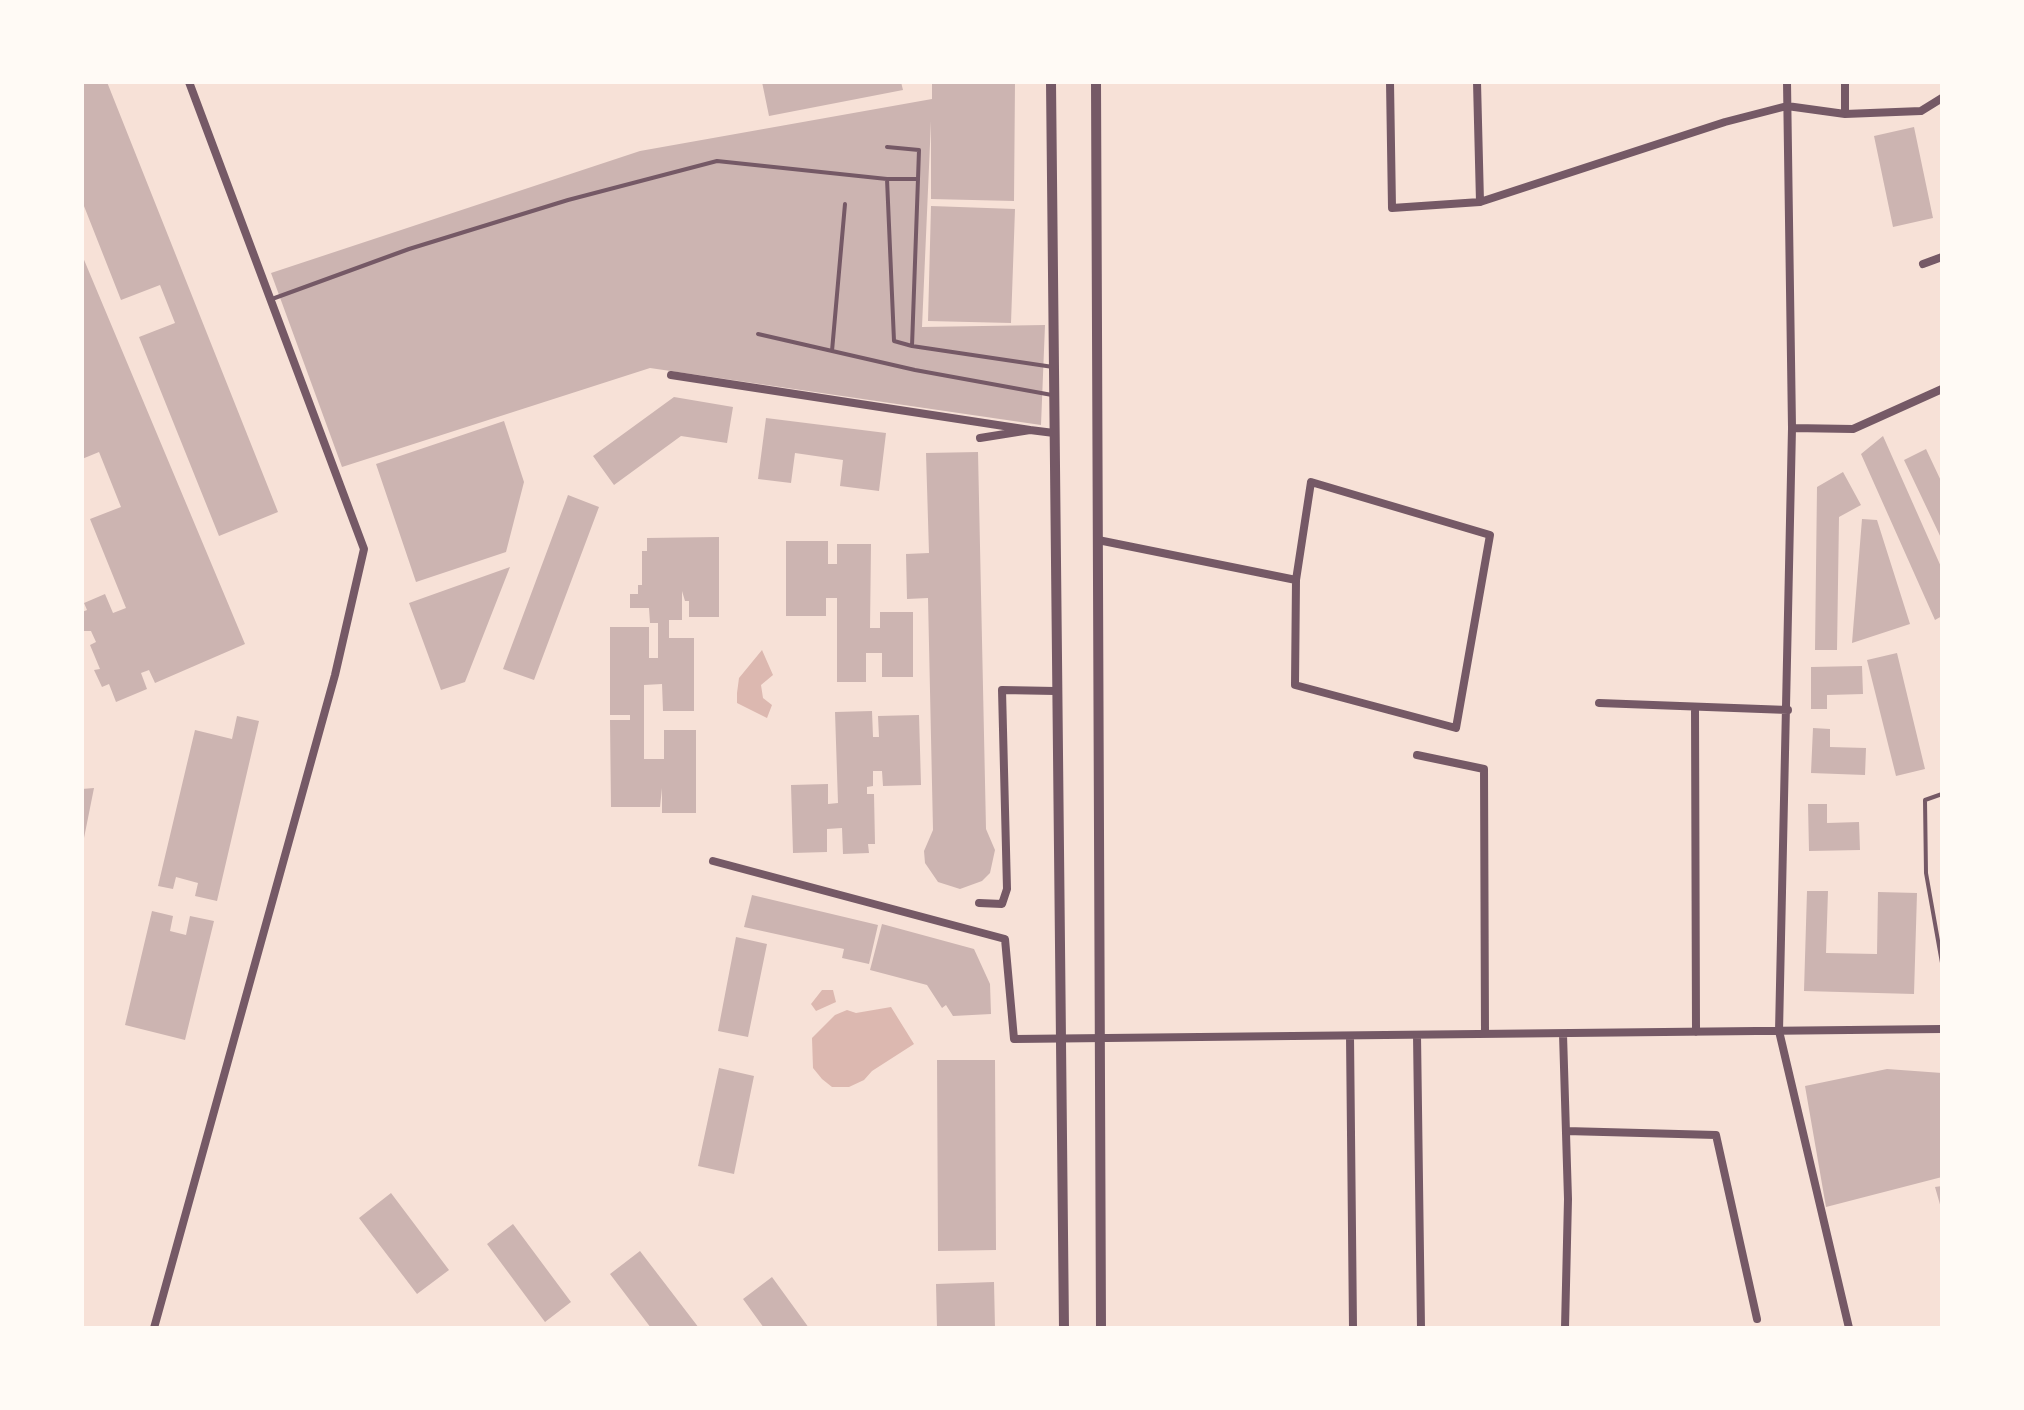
<!DOCTYPE html>
<style>
body{margin:0}
#map{position:relative;width:2024px;height:1410px;overflow:hidden;background:#f7e1d7;font-family:"Noto Sans",sans-serif}
canvas{display:block}
.frame{position:absolute;inset:0;border:84px solid #fffaf5;pointer-events:none}
</style>
<div id="map">
<canvas width="2024" height="1410"></canvas>
<div class="frame"></div>
</div>
<script>
const ctx = document.querySelector('canvas').getContext('2d');
ctx.lineJoin = 'round';
function fill(path, color) {
  ctx.fillStyle = color;
  ctx.fill(path, 'evenodd');
}
function toPath(rows) {
  const path = new Path2D();
  for (const r of rows) {
    path.moveTo(r[0], r[1]);
    for (let i = 2; i < r.length; i += 2) path.lineTo(r[i], r[i + 1]);
  }
  return path;
}
function trace(path, color, width, dash) {
  ctx.strokeStyle = color;
  ctx.lineWidth = width;
  ctx.lineCap = dash ? 'butt' : 'round';
  ctx.setLineDash(dash || []);
  ctx.stroke(path);
}
fill(toPath([
 [762,650,773,675,761,685,763,698,772,705,767,718,737,703,737,693,739,678],
 [822,990,833,990,836,1002,816,1011,811,1004],
 [891,1007,914,1044,872,1071,864,1080,849,1087,832,1087,822,1079,813,1068,812,1038,835,1015,847,1010,856,1013]
]), '#dcb8b0');
fill(toPath([
 [82,82,107,82,278,512,219,536,139,337,175,323,160,285,121,300,82,201],
 [762,82,901,82,903,90,769,116],
 [932,82,1015,82,1014,201,931,199,931,121,922,327,1045,325,1041,425,650,368,342,467,271,273,640,151,932,99],
 [1914,127,1933,218,1893,227,1874,136],
 [931,206,1015,209,1011,323,928,321],
 [82,255,245,644,155,683,149,670,141,673,147,689,116,702,109,684,102,687,94,670,100,669,90,645,96,642,91,631,84,631,82,625,82,612,87,610,84,603,105,594,113,613,126,608,90,519,121,507,99,452,82,459],
 [674,397,733,407,727,443,681,436,614,485,593,456],
 [766,418,886,433,879,491,840,486,843,460,795,453,791,483,758,479],
 [504,421,524,482,506,552,416,582,376,464],
 [1883,436,1942,569,1942,616,1935,620,1861,454],
 [1926,449,1942,483,1942,540,1904,460],
 [978,452,986,829,995,850,990,873,982,881,960,889,938,882,925,863,924,851,933,830,928,598,907,599,906,554,929,553,926,453],
 [1843,472,1861,505,1839,517,1837,650,1815,650,1817,487],
 [568,495,599,507,534,680,503,669],
 [1862,519,1877,520,1910,624,1852,643],
 [719,537,719,617,689,617,689,601,685,601,682,591,682,620,669,620,669,638,694,638,694,711,663,711,662,684,644,685,644,759,664,759,664,730,696,730,696,813,662,813,662,788,660,807,611,807,610,720,630,720,630,715,610,715,610,627,649,627,649,658,658,658,658,623,650,623,649,608,630,608,630,594,638,594,638,585,642,585,642,551,647,551,647,538],
 [786,541,828,541,828,564,837,564,837,544,871,544,870,628,880,628,880,612,913,612,913,677,882,677,882,653,866,653,866,682,837,682,837,598,826,598,826,616,786,616],
 [510,567,465,682,441,690,409,603],
 [1897,653,1925,769,1896,776,1867,660],
 [1862,666,1863,694,1827,695,1827,709,1811,709,1811,667],
 [872,711,873,737,879,737,878,716,919,715,921,785,883,786,882,771,873,771,873,786,867,787,867,794,874,794,875,844,868,844,869,853,843,854,842,828,827,829,827,852,793,853,791,785,828,784,828,804,838,803,835,712],
 [237,716,259,721,217,901,195,896,198,883,176,877,173,889,158,886,195,730,232,739],
 [1813,728,1830,729,1830,747,1866,748,1865,775,1811,773],
 [94,788,83,843,82,843,82,789],
 [1808,804,1827,804,1827,823,1859,822,1860,850,1809,851],
 [1807,891,1828,891,1826,953,1877,954,1878,892,1917,893,1914,994,1804,991],
 [752,895,878,925,869,964,842,958,844,949,744,927],
 [152,911,173,916,170,931,186,935,190,916,214,921,185,1040,125,1025],
 [882,924,974,949,990,984,991,1014,953,1016,946,1005,942,1008,927,985,870,970],
 [736,937,767,944,748,1037,718,1031],
 [937,1060,995,1060,996,1250,938,1251],
 [719,1068,754,1076,734,1174,698,1166],
 [1887,1069,1942,1073,1942,1177,1826,1207,1805,1086],
 [1942,1186,1942,1208,1941,1208,1935,1187],
 [391,1193,449,1270,417,1294,359,1218],
 [513,1224,571,1302,545,1322,487,1244],
 [640,1251,699,1328,651,1328,610,1274],
 [772,1277,809,1328,764,1328,743,1299],
 [994,1282,995,1328,937,1328,936,1284]
]), '#ccb4b1');
trace(toPath([
 [887,147,919,150,918,179],
 [272,299,409,249,568,200,717,161,887,179],
 [758,334,915,370,1052,395],
 [912,346,894,341,887,179,918,179,912,346,1053,367],
 [832,351,845,204],
 [1942,794,1925,800,1926,873,1942,963]
]), '#755966', 4);
trace(toPath([
 [1390,82,1392,208,1480,202,1477,82],
 [1787,82,1792,428,1779,1031,1849,1328],
 [1845,114,1921,111,1942,98],
 [1480,202,1725,122,1787,106,1845,114,1845,82],
 [1923,264,1942,257],
 [671,375,1030,430],
 [1792,428,1853,429,1942,389],
 [980,438,1030,430,1054,433],
 [1098,540,1296,580,1295,685,1456,728,1490,535,1311,482,1296,580],
 [1599,703,1788,710],
 [1695,707,1696,1032],
 [1417,755,1484,769,1485,1034],
 [713,861,1005,939,1014,1039,1942,1029],
 [979,903,1002,904,1007,889,1002,690,1055,691],
 [1563,1034,1568,1199,1565,1328],
 [1417,1035,1421,1328],
 [1350,1036,1353,1328],
 [1566,1131,1716,1135,1757,1319],
 [154,1328,335,675,364,549,189,82]
]), '#755966', 8);
trace(toPath([
 [1051,82,1064,1328],
 [1096,82,1101,1328]
]), '#755966', 10);
</script>
